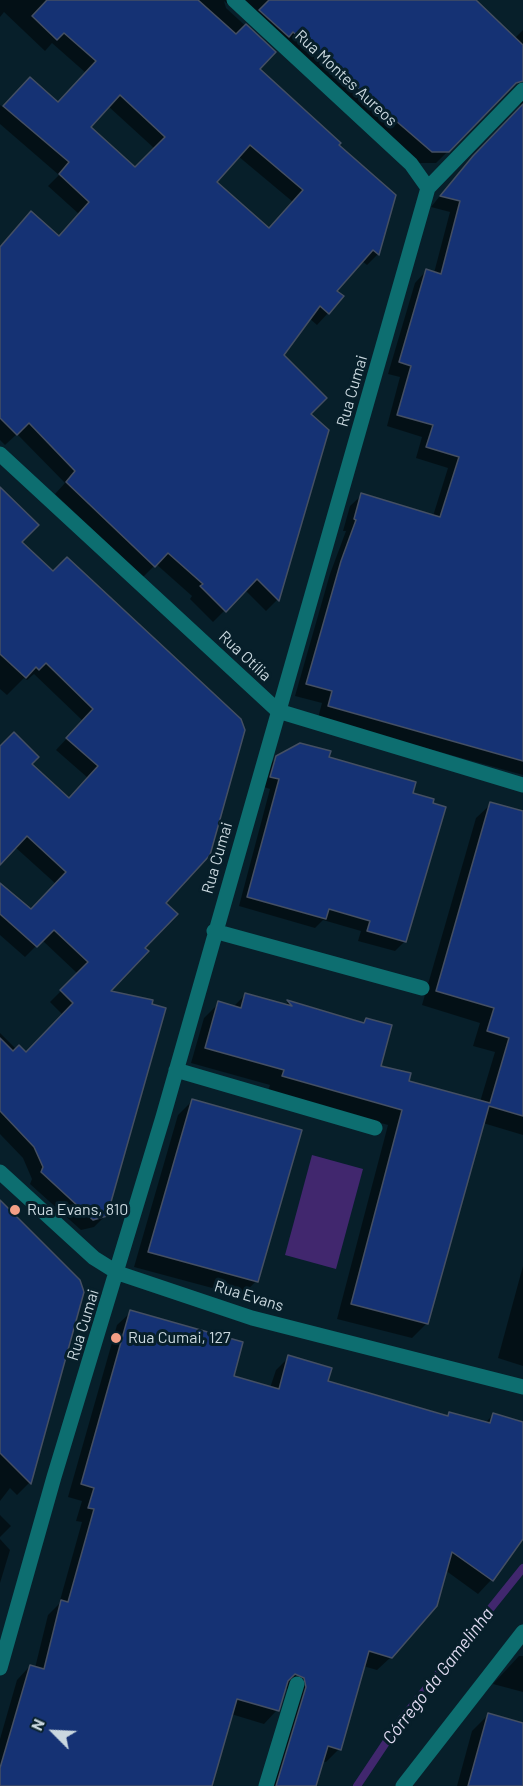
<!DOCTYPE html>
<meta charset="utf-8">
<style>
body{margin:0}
#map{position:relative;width:523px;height:1786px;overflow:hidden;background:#071f2a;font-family:Barlow,sans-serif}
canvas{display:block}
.north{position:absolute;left:24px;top:1702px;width:60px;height:60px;-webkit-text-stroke:4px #071f2a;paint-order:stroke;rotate:294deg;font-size:16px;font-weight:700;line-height:24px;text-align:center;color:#cad8df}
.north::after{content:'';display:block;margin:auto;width:21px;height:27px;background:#cad8df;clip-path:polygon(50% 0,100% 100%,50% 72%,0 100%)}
</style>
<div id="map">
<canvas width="523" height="1786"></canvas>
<div class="north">N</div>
</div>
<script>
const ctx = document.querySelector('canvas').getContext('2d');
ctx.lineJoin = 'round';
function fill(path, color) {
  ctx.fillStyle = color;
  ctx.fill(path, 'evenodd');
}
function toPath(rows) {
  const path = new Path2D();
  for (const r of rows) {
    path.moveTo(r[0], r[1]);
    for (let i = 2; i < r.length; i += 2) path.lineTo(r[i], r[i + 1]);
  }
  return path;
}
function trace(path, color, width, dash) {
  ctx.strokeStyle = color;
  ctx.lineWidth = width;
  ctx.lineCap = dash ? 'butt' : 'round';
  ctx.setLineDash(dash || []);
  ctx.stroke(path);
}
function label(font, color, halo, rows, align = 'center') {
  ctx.font = font + ' Barlow,sans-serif';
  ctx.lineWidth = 6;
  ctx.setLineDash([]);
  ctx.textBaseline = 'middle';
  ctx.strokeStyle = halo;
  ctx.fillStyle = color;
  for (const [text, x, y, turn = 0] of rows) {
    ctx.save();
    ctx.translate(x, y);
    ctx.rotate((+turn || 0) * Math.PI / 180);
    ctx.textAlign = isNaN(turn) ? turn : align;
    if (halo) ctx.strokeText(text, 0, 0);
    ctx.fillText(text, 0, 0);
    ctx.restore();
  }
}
fill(toPath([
 [312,1155,363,1169,336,1269,285,1255]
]), '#41276e');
fill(toPath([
 [0,0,477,0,476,2,514,39,523,30,523,66,519,81,436,163,420,163,281,43,276,48,224,1,226,8,274,52,258,69,337,145,394,195,378,254,367,265,362,261,335,292,328,313,317,325,309,318,282,355,309,414,327,430,277,600,266,611,245,590,213,622,190,599,192,596,156,564,143,577,55,494,65,483,17,434,5,445,0,440,0,246,20,225,58,237,79,214,48,186,59,175,0,124,0,105,3,107,18,90,58,104,86,73,52,43,45,51,4,12,0,17],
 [108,106,155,149,135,169,89,127],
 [238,156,293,202,268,230,214,182],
 [523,91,523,775,318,718,322,703,295,696,330,574,346,531,343,531,350,506,362,495,433,516,448,468,416,458,422,437,387,426,400,377,388,374,415,283,426,271,434,273,450,212,431,207,462,169,519,110],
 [0,489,20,542,52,573,164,903,142,948,108,992,106,1215,94,1227,81,1230,30,1184,32,1179,23,1158,0,1134,0,1033,17,1050,26,1054,63,1015,50,1002,78,974,42,940,25,957,0,935,0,885,30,911,56,884,15,847,0,863,0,748,30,764,68,800,88,778,56,750,83,721,34,674,27,680,24,678,7,695,0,689],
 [277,757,327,758,411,794,405,941,395,951,358,941,361,931,323,920,315,928,239,906,270,789,261,786,267,767],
 [491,804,523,813,523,1135,483,1123,427,1323,412,1338,337,1319,388,1125,268,1091,270,1085,191,1063,204,1018,219,1003,233,1007,245,995,284,1006,288,1002,362,1024,366,1019,379,1067,407,1082,480,1102,495,1052,473,1046,480,1023,422,1005,476,818],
 [193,1100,256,1281,242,1296,134,1267,178,1115],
 [0,1216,82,1292,29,1483,17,1495,10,1488,0,1501],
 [523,1266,523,1366,498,1358],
 [131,1312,232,1377,270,1388,276,1370,289,1357,326,1382,446,1417,450,1413,485,1423,493,1415,523,1423,523,1537,491,1580,478,1594,445,1570,391,1657,377,1670,363,1666,339,1749,326,1762,322,1761,314,1786,268,1786,294,1695,285,1687,277,1710,264,1724,231,1714,210,1785,214,1786,0,1786,0,1739,17,1680,30,1666,35,1668,48,1615,59,1604,82,1522,76,1521,82,1501,68,1497,117,1325],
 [0,1515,11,1526,0,1537],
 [0,1539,10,1550,0,1583],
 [519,1656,523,1656,523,1692,493,1684],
 [488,1715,523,1724,523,1786,457,1786,472,1731]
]), '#0007');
trace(toPath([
 [357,1786,401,1720,523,1568]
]), '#41276e', 8);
const building = toPath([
 [47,0,198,0,236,34,246,24,276,52,260,69,341,143,339,145,396,195,379,255,373,250,337,291,344,296,329,314,320,306,284,355,327,398,311,414,329,430,279,601,257,579,226,612,200,586,203,584,168,553,155,567,66,482,75,471,29,423,17,435,0,418,0,247,31,211,59,236,89,202,59,174,69,162,3,106,30,77,58,102,96,61,64,33,57,40,32,16,47,0],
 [120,95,165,137,135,167,91,127,120,95],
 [250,145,303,190,269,228,217,182,250,145],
 [269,0,476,0,523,45,523,81,516,83,449,152,432,152,293,32,289,37,259,10,269,0],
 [523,104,523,761,328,706,332,691,306,684,341,561,356,520,354,519,361,493,440,517,459,457,426,447,433,425,397,415,411,366,399,362,426,269,441,274,460,201,440,196,473,156,523,104],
 [0,487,39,525,22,542,53,571,67,557,241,719,245,730,210,855,166,903,178,914,145,948,149,951,111,991,153,1000,152,1004,166,1008,107,1216,93,1220,41,1172,43,1167,34,1147,0,1111,0,1038,13,1051,19,1045,26,1052,73,1003,60,990,88,962,54,930,37,947,0,914,0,883,31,909,66,872,27,836,0,865,0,746,14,732,39,757,32,764,69,798,98,766,66,738,93,709,46,663,39,670,36,667,26,678,0,654,0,487],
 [300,743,331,751,329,757,416,782,413,793,434,799,433,803,446,807,406,942,367,931,370,921,329,909,326,919,247,897,279,779,270,777,276,756,300,743],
 [490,802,523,811,523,1116,489,1106,428,1324,351,1304,402,1110,282,1076,284,1070,205,1048,218,1001,241,1008,245,993,292,1006,287,1000,364,1023,366,1018,392,1025,381,1066,411,1073,409,1081,490,1103,509,1038,487,1031,494,1008,436,991,490,802],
 [192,1099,302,1130,258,1282,148,1252,192,1099],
 [0,1200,80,1280,84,1292,31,1484,0,1453,0,1200],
 [130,1310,243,1342,234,1376,279,1389,288,1355,332,1368,328,1381,448,1416,449,1412,490,1423,493,1413,523,1422,523,1539,493,1581,452,1552,437,1606,392,1658,369,1651,341,1750,328,1746,316,1786,276,1786,306,1687,304,1678,295,1674,288,1681,279,1711,237,1699,212,1786,0,1786,0,1768,30,1665,44,1669,61,1600,68,1602,94,1509,88,1508,94,1488,81,1484,130,1310],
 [488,1713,523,1723,523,1786,468,1786,488,1713]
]);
fill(building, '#153274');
trace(building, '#444f63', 1.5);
trace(toPath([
 [234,0,411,164,428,188],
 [0,454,278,711,523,785],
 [214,931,422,988],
 [176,1070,375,1128],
 [0,1172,94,1258,118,1273,252,1318,523,1387],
 [0,1668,54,1477,163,1117,428,188,523,90],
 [266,1786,297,1684],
 [403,1786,523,1632]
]), '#0d6e70', 15);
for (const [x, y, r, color] of [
 [15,1210,6,"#f39f86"],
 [116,1338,6,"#f39f86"]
]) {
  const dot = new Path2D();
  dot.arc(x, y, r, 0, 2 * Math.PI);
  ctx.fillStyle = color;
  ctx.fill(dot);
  trace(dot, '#071f2a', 2);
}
label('16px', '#cad8df', '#071f2a', [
 ["Rua Montes Aureos",346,78,43],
 ["Rua Cumai",352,391,-74],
 ["Rua Otília",245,656,43],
 ["Rua Cumai",217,858,-74],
 ["Rua Evans",249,1296,17],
 ["Rua Cumai",83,1325,-73]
]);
label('16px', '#cad8df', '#071f2a', [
 ["Rua Evans, 810",27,1210],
 ["Rua Cumai, 127",128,1338]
], 'left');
label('italic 18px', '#dfdaf0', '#071f2a', [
 ["Córrego da Gamelinha",438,1676,-52]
]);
</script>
